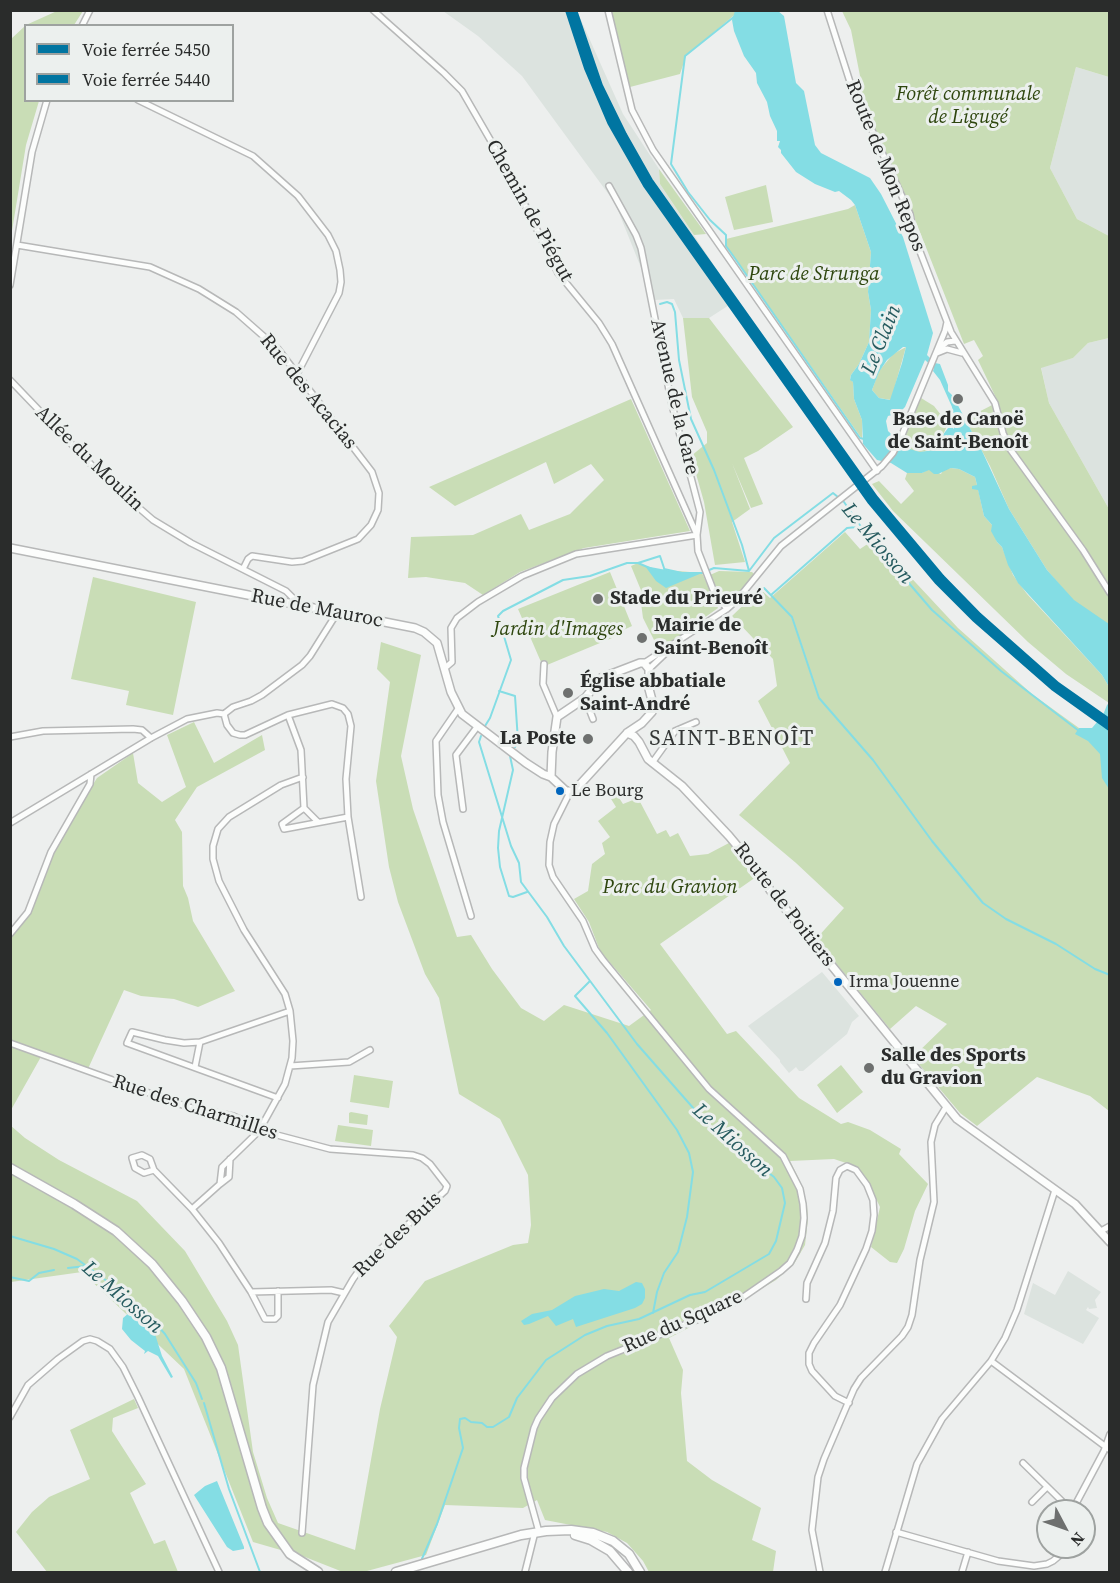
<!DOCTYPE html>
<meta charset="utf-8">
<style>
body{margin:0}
#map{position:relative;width:1120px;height:1583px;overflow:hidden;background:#edefee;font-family:"Source Serif 4",serif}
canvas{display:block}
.frame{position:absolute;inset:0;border:12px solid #2a2c2b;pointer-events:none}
.legend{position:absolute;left:24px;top:24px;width:210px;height:78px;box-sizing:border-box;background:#ecf0ee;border:2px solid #9ea2a0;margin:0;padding:8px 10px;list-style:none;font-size:18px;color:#2a2c2b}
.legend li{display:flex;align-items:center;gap:12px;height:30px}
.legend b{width:30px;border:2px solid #9ea2a0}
.north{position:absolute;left:1036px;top:1499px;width:60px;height:60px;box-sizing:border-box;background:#ecf0ee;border:2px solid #9ea2a0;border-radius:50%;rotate:131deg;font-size:16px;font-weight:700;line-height:24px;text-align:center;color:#2a2c2b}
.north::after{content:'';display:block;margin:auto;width:21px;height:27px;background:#6e706f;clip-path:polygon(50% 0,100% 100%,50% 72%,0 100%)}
</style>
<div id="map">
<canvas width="1120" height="1583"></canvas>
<div class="frame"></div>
<ul class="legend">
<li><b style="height:8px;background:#0075a1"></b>Voie ferrée 5450</li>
<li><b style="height:8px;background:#0075a1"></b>Voie ferrée 5440</li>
</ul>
<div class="north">N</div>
</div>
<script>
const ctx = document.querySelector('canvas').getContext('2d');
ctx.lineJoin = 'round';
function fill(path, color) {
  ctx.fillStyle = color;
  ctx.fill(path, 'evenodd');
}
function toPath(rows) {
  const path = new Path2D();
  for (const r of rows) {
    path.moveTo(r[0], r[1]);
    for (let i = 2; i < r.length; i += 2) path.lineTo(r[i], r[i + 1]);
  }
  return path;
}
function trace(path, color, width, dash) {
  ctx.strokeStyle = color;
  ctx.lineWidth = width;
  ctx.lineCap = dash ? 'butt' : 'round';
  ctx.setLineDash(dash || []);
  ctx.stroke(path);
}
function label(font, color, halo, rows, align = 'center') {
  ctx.font = font + ' "Source Serif 4",serif';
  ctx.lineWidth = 6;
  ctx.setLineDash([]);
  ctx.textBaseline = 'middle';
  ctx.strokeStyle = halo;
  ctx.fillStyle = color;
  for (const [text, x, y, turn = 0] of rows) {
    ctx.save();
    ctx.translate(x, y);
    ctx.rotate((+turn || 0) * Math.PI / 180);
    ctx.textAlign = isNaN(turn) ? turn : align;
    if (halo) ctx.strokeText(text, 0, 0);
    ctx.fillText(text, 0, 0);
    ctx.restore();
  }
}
fill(toPath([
 [443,11,577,11,623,114,659,169,660,184,737,300,709,318,683,318,674,299,654,300,615,203,522,76,478,36],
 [1076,67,1109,77,1109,236,1077,219,1050,168],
 [1109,338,1109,509,1049,403,1041,367,1073,358,1088,343],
 [822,972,859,1016,852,1022,847,1034,803,1071,799,1071,796,1067,789,1073,780,1062,780,1060,748,1026],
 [1068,1271,1101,1292,1095,1300,1097,1308,1089,1309,1088,1307,1086,1310,1099,1318,1083,1344,1024,1314,1033,1283,1055,1295]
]), '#dce3df');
fill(toPath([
 [57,11,83,11,74,25,26,25],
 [611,11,739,11,686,56,680,74,630,87],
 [842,11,1109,11,1109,77,1076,67,1050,168,1077,219,1109,236,1109,338,1088,343,1073,358,1041,368,1049,403,1109,509,1109,643,1047,570,1009,509,990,466,965,419,998,402,978,360,983,356,974,340,964,344,905,194,854,85,861,81,851,30],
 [25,26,26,100,39,101,26,145,11,237,11,39],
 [659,169,706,234,694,235,660,184],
 [766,185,773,222,734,230,725,197],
 [855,205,871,252,868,292,871,310,869,342,859,364,851,375,850,379,853,382,854,399,862,420,862,439,726,246,726,239,848,209],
 [683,318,709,318,793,427,758,451,744,458,763,504,751,508,732,463,750,509,732,522,745,562,715,565,704,502,691,456,707,443,707,432,692,397],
 [906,347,891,400,879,398,872,390,879,371,893,354],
 [921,398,934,406,948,424,941,439,932,451,920,452,909,450,902,444],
 [631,399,690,531,584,548,520,572,483,595,465,583,426,577,408,578,411,537,473,535,521,514,529,530,570,514,604,480,591,464,554,484,546,462,455,506,429,487],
 [951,468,959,469,975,477,977,485,975,489,978,489,984,516,992,525,997,542,1002,547,1013,575,1027,594,1102,675,1109,687,1109,703,1066,674,1028,642,893,511,872,484,879,481,901,504,914,491,905,479,907,473,922,473,929,469,941,474,943,470],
 [845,532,860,549,875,539,958,628,1032,694,1079,728,1109,744,1109,1111,1090,1096,1037,1077,977,1126,960,1113,913,1057,947,1024,916,1006,890,1029,816,939,844,908,796,863,739,815,790,763,758,701,777,686,773,659,732,616,760,589,770,598],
 [638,563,653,569,702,573,718,608,659,650,643,618,641,603,645,600,631,566],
 [719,571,752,572,754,574,737,596,728,600,722,598,710,575],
 [610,572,632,626,613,635,612,638,547,665,541,662,518,609],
 [93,577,196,602,173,715,126,705,129,691,71,679],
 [381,642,421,655,401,756,413,809,457,937,471,935,492,969,521,1008,544,1021,564,1005,629,1026,651,1010,600,951,589,922,574,899,588,891,592,864,605,854,602,843,610,837,598,821,616,807,608,794,614,790,623,804,638,798,657,834,666,830,670,837,678,833,690,856,708,854,729,843,756,877,660,944,727,1034,736,1031,799,1098,841,1124,848,1122,870,1130,901,1149,899,1154,928,1184,915,1211,904,1249,897,1263,890,1262,871,1247,880,1207,865,1176,852,1165,834,1159,790,1161,800,1181,807,1205,808,1219,805,1245,794,1264,776,1280,741,1301,669,1338,683,1370,681,1393,687,1461,712,1480,761,1508,752,1540,776,1551,773,1572,649,1572,643,1561,627,1543,607,1532,545,1520,537,1500,523,1508,445,1505,426,1555,367,1571,343,1572,305,1557,253,1542,184,1369,82,1272,11,1282,10,1125,25,1138,59,1160,137,1201,185,1251,227,1321,238,1345,253,1452,267,1498,278,1523,355,1550,380,1409,397,1337,389,1326,425,1281,513,1245,528,1243,531,1225,528,1175,500,1119,459,1094,439,998,425,974,398,902,389,867,376,781,390,682,377,669],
 [194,722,214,763,262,735,265,750,197,787,175,820,182,832,183,886,188,898,193,921,235,991,198,1007,174,999,141,996,124,990,87,1071,42,1055,11,1110,11,934,28,912,51,852,97,778,133,753,138,783,162,802,186,787,167,735],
 [841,1065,863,1092,837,1113,817,1085],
 [354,1075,393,1081,389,1108,350,1102],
 [351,1112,368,1115,367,1125,349,1123,349,1113],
 [338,1125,373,1130,371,1146,335,1141],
 [134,1399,138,1408,113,1418,112,1431,146,1484,130,1493,154,1544,165,1540,178,1572,47,1572,16,1532,32,1512,49,1497,90,1479,70,1430]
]), '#c9ddb6');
fill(toPath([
 [735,11,778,11,784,16,796,83,804,91,815,145,821,153,870,178,881,194,903,237,933,333,927,355,935,363,940,364,948,385,948,391,953,396,983,453,1009,509,1047,570,1074,600,1109,624,1109,687,1102,675,1018,583,1008,565,1002,547,997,542,991,531,992,525,984,516,978,490,972,489,972,486,977,485,975,477,959,469,951,468,938,474,934,474,929,470,922,473,907,473,891,463,877,460,863,444,862,420,854,399,853,382,850,380,851,375,859,364,869,342,871,310,868,292,871,252,855,205,851,200,839,191,835,192,815,184,796,172,781,153,781,150,778,147,780,141,777,141,777,131,770,116,767,102,757,83,756,73,744,56,734,31,732,20],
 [903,347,906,347,902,363,890,400,879,398,872,390,879,372,887,360],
 [925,360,934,368,933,371,940,380,952,407,954,423,959,423,954,426,954,429,951,426,948,428,937,443,934,450,920,452,906,448,888,431,886,421,888,416,899,413,905,407],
 [645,566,682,573,702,573,666,588,656,581],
 [1109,703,1109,789,1102,778,1100,754,1088,741,1075,734,1079,728,1092,728,1103,715,1107,705],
 [636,1282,642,1283,645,1289,645,1298,642,1304,635,1308,576,1327,573,1319,556,1326,548,1316,529,1324,524,1325,521,1321,532,1314,552,1310,575,1296,604,1289,619,1291],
 [136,1311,154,1331,162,1356,173,1377,171,1378,158,1356,148,1351,144,1354,145,1351,131,1340,122,1329,123,1318,129,1313],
 [217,1481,244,1547,244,1549,233,1551,227,1547,194,1495,205,1486]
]), '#84dde4');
trace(toPath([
 [735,16,685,56,671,164,688,192,710,220,726,235,726,246,734,257,860,438,864,439],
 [660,304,667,302,672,304,675,312,679,360,691,419,714,470,742,545,749,571],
 [638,563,660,556,664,568],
 [664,569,682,573,702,573,714,568,749,571],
 [749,571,774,538,833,493,844,502,864,531,932,610,1001,671,1079,731],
 [764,588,792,617,819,698,873,760,932,841,968,885,983,903,1006,919,1056,944,1095,969,1110,975],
 [771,595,847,528,857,527,862,530],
 [499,691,515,696,518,741,515,747],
 [485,726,490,718,511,660,498,616,503,611,563,580,590,576,627,563,638,563,652,569],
 [510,756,513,770,499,831,498,848,500,867,509,896,513,897,527,892],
 [590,981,575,996,607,1033,677,1130,689,1153,693,1172,687,1217,678,1252,664,1273,657,1292,653,1313],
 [10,1236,54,1249,77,1259,123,1293,148,1315,165,1334,196,1383,202,1399],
 [68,1268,86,1266],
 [10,1277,29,1281,39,1273,54,1270],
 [204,1403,229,1489,260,1572],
 [421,1561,437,1524,463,1448,459,1428,460,1419,465,1418,471,1422,482,1423,487,1427,493,1427,509,1417,517,1398,546,1360,585,1335,607,1326,639,1319,690,1295,705,1292,769,1254,776,1241,785,1203,782,1188,774,1177,709,1126,637,1044,564,946,547,917,521,882,519,863,511,846,479,742,481,736]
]), '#84dde4', 2);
const minor = toPath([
 [373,10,444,73,462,91,510,174,558,273,599,323,612,344,697,535,576,554,522,576,478,602,457,618,451,628,452,662,445,668],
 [608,10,632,110,653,150,877,471],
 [827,10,850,82,910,214,914,236,951,332,995,403,1003,433,1010,449,1083,550,1110,593],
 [82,26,90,10],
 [138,100,253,156,298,196,328,235,336,251,340,270,341,282,339,293,297,374],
 [609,186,636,235,641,248,672,405,700,512,697,535,698,551,714,592,727,609],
 [17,245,150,267,199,289,236,312,278,349,372,472,379,493,378,510,371,525,358,539,303,561,292,562,252,556,248,559,243,569],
 [10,285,32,152,47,100],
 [940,348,947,342,955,341],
 [937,353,947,349,962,353],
 [10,380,103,477,153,520,191,543,286,591,294,599,294,604],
 [644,663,727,609,737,600,781,546,882,466,893,453,902,435,945,331,947,322],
 [544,664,543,684,557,717],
 [649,669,670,649],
 [585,698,593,719],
 [458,709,436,741,438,795,443,822,471,916],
 [224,714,227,725,233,733,240,735,245,735,288,715,301,750,304,808,282,824,284,829,348,817],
 [288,715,332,704,343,708,348,714,351,726,346,779,348,817,361,897],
 [10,737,43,731,133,729,142,730,151,738],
 [652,763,675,731,696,722],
 [304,808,318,822],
 [463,809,456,755,477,727],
 [10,823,151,738,187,719,217,713,224,714,233,707,251,701,262,695,302,665,310,656,337,613],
 [10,934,28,912,51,852,90,784,91,774],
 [10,1043,188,1107,233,1116,277,1135,330,1149,413,1155,422,1158,430,1164,447,1186,445,1191,363,1265,353,1279,328,1322,313,1385,302,1533],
 [290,1066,349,1062,370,1050],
 [195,1067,200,1042],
 [278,1098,127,1043,132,1032,165,1040,184,1043,200,1042,290,1011],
 [154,1170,144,1173,135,1168,132,1158,142,1155,150,1159,154,1170,192,1209,219,1243,251,1292,331,1290,344,1293],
 [220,1184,229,1177,230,1159],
 [192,1209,220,1184,222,1167,259,1131,285,1084,292,1058,293,1041,290,1011,285,994,244,930,219,881,213,859,213,846,218,829,229,817,281,785,303,777],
 [1101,1231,1110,1226],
 [251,1292,265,1319,275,1319,278,1316,278,1291],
 [806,1299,807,1283,825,1243,833,1211,836,1178,840,1170,847,1166,856,1170,867,1185,873,1200,874,1215,872,1231,866,1249,840,1305,814,1343,809,1353,809,1364,812,1371,835,1396,849,1403],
 [991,1361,1110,1450],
 [10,1417,28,1385,58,1359,83,1341,90,1339,97,1341,110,1349,123,1367,138,1397,219,1572],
 [1023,1463,1072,1511],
 [1032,1502,1047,1487],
 [1072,1511,1104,1451,1110,1434],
 [539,1532,524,1478,524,1468,534,1428,538,1419,552,1398,577,1374,607,1356,706,1316,739,1300,781,1271,790,1263,797,1250,802,1236,804,1218,803,1204,800,1189,783,1156,709,1089,603,960,595,949,583,921,553,877,549,865,550,842,554,824,570,792],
 [896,1532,998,1561,1034,1566,1047,1564,1053,1561,1059,1556,1063,1547],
 [525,1572,535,1532],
 [820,1572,812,1530,818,1477,824,1459,854,1389,861,1378,902,1336,908,1327,912,1315,920,1260,934,1202,931,1142,935,1125,946,1107],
 [885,1572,917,1464,942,1419,991,1361,1005,1338,1017,1310,1055,1190],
 [962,1572,968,1552]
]);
const tertiary = toPath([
 [10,548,415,628,424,632,437,643,451,692,462,714,526,763,543,774,551,777],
 [640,663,644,663,649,669,649,689,653,704,652,712,642,723,627,733,574,791,566,791,551,777,552,752,557,717,585,698,601,678,640,663],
 [627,733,634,736,639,742,648,759,682,786,729,836,760,873,770,890,957,1119,1075,1204,1110,1242]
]);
const primary = toPath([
 [10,1168,74,1204,116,1231,152,1264,182,1301,206,1337,221,1368,262,1508,268,1523,290,1554,318,1572],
 [575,1535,591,1540,610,1551,628,1572],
 [396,1572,521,1535,546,1531,571,1530,593,1533,613,1541,629,1554,640,1572]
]);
trace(minor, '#b7b8b8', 8);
trace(tertiary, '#b7b8b8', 10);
trace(primary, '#b7b8b8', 11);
trace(minor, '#fcfdfc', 5);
trace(tertiary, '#fcfdfc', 7);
trace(primary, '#fcfdfc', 8);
trace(toPath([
 [569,10,588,68,611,122,647,185,871,501,938,581,975,618,1054,687,1110,727]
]), '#0075a1', 8);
trace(toPath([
 [573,10,599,86,623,135,649,181,874,498,941,578,978,616,1056,685,1110,723]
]), '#0075a1', 8);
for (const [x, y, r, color] of [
 [958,399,6,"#6e706f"],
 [598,599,6,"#6e706f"],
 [642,638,6,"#6e706f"],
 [568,693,6,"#6e706f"],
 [588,739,6,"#6e706f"],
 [560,791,5,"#0065bd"],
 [838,982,5,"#0065bd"],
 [869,1068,6,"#6e706f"]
]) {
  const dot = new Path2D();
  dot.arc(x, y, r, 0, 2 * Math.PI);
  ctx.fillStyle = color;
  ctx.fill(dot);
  trace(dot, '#ecf0ee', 2);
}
label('18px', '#2a2c2b', '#ecf0ee', [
 ["Le Bourg",571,791],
 ["Irma Jouenne",849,982]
], 'left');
label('italic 20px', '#2e460e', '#ecf0ee', [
 ["Forêt communale",968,95],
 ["de Ligugé",968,118],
 ["Parc de Strunga",814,275],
 ["Jardin d'Images",558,630],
 ["Parc du Gravion",670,888]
]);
label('20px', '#2a2c2b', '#ecf0ee', [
 ["Route de Mon Repos",885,166,68],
 ["Chemin de Piégut",529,211,61],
 ["Rue des Acacias",308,392,51],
 ["Avenue de la Gare",674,397,77],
 ["Allée du Moulin",89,459,44],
 ["Rue de Mauroc",317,609,11],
 ["Route de Poitiers",784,905,52],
 ["Rue des Charmilles",195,1108,18],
 ["Rue des Buis",398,1235,-44],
 ["Rue du Square",683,1322,-24]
]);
label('bold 20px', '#2a2c2b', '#ecf0ee', [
 ["Base de Canoë",958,420,"center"],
 ["de Saint-Benoît",958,443,"center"],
 ["Stade du Prieuré",610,599],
 ["Mairie de",654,626],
 ["Saint-Benoît",654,649],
 ["Église abbatiale",580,682],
 ["Saint-André",580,705],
 ["La Poste",576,739,"right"],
 ["Salle des Sports",881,1056],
 ["du Gravion",881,1079]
], 'left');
label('italic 21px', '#265b5f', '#ecf0ee', [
 ["Le Clain",882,340,-68],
 ["Le Miosson",877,544,50],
 ["Le Miosson",732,1141,42],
 ["Le Miosson",122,1298,41]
]);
ctx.letterSpacing = '1.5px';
label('22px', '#343736', '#ecf0ee', [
 ["SAINT-BENOÎT",732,739]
]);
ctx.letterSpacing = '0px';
</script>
